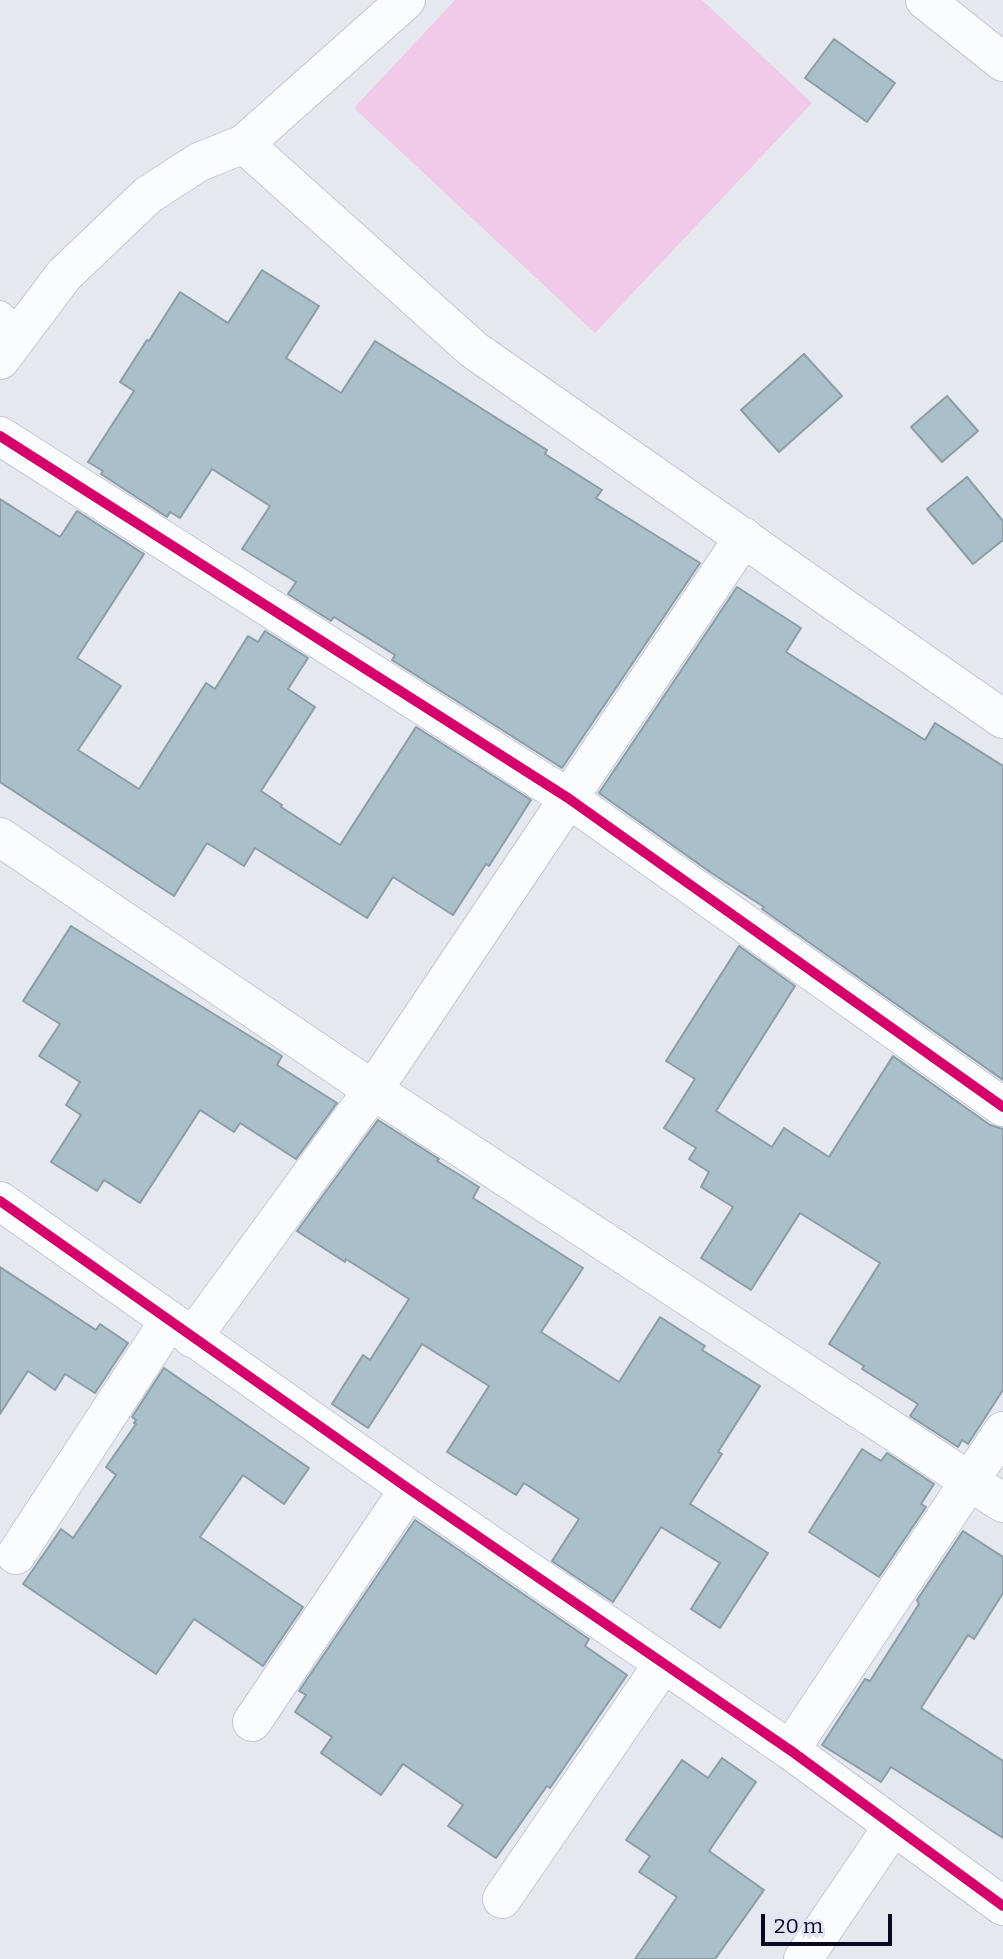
<!DOCTYPE html>
<style>
body{margin:0}
#map{position:relative;width:1003px;height:1959px;overflow:hidden;background:#e6e8f0;font-family:Bitter,serif}
canvas{display:block}
.scale{position:absolute;left:761px;top:1914px;width:131px;height:32px;box-sizing:border-box;border:4px solid #090822;border-top:0;padding-left:9px;font-size:21px;line-height:24px;white-space:nowrap;color:#090822;-webkit-text-stroke:5px #e2e4f4;paint-order:stroke}
</style>
<div id="map">
<canvas width="1003" height="1959"></canvas>
<div class="scale">20 m</div>
</div>
<script>
const ctx = document.querySelector('canvas').getContext('2d');
ctx.lineJoin = 'round';
function fill(path, color) {
  ctx.fillStyle = color;
  ctx.fill(path, 'evenodd');
}
function toPath(rows) {
  const path = new Path2D();
  for (const r of rows) {
    path.moveTo(r[0], r[1]);
    for (let i = 2; i < r.length; i += 2) path.lineTo(r[i], r[i + 1]);
  }
  return path;
}
function trace(path, color, width, dash) {
  ctx.strokeStyle = color;
  ctx.lineWidth = width;
  ctx.lineCap = dash ? 'butt' : 'round';
  ctx.setLineDash(dash || []);
  ctx.stroke(path);
}
fill(toPath([
 [455,0,702,0,812,103,595,333,354,108]
]), '#f0cae8');
const building = toPath([
 [834,39,895,83,867,122,805,78,834,39],
 [262,270,319,306,286,358,341,393,375,341,547,450,545,454,602,490,596,498,700,563,562,768,392,660,395,655,334,617,331,621,288,594,296,582,242,549,270,506,212,469,180,518,170,512,167,517,101,474,103,471,88,462,134,391,120,382,147,340,149,341,180,292,228,323,262,270],
 [804,354,842,396,779,452,741,410,804,354],
 [947,396,978,431,942,462,911,427,947,396],
 [967,477,1003,521,1003,540,973,564,927,509,967,477],
 [0,499,60,537,77,511,144,554,77,658,121,686,78,750,139,789,206,683,215,689,248,636,258,642,265,631,308,658,288,689,315,707,261,791,282,805,281,807,340,845,416,727,531,800,489,866,486,864,453,915,393,877,367,918,255,848,244,866,207,843,174,896,0,782,0,499],
 [737,587,801,628,786,652,925,740,935,723,1003,766,1003,1080,762,909,764,907,710,872,599,793,737,587],
 [71,926,282,1056,277,1065,337,1103,296,1159,240,1123,234,1132,200,1110,140,1203,104,1180,97,1191,51,1162,81,1115,66,1105,80,1082,39,1056,60,1024,23,1001,71,926],
 [739,946,795,986,716,1111,772,1147,784,1128,829,1157,893,1056,990,1125,1003,1129,1003,1390,968,1444,962,1440,958,1447,910,1416,918,1404,862,1369,864,1366,829,1344,880,1263,800,1213,751,1290,701,1258,733,1207,701,1187,709,1172,689,1159,696,1148,664,1128,695,1079,666,1061,739,946],
 [378,1120,439,1159,437,1161,479,1187,473,1198,583,1268,541,1332,619,1382,660,1317,705,1346,702,1350,760,1386,718,1452,722,1454,690,1504,768,1553,720,1628,691,1609,720,1563,661,1527,613,1602,552,1561,579,1519,524,1483,516,1495,447,1452,489,1386,422,1344,368,1428,332,1404,363,1355,370,1360,409,1299,346,1259,345,1262,297,1231,378,1120],
 [0,1267,96,1330,100,1324,128,1343,95,1393,65,1374,55,1390,28,1371,0,1414,0,1267],
 [164,1368,309,1468,284,1504,243,1475,200,1537,303,1607,263,1666,194,1619,156,1674,23,1584,61,1529,73,1538,116,1475,106,1467,136,1424,134,1423,136,1420,132,1417,164,1368],
 [862,1449,881,1461,887,1453,934,1484,921,1504,926,1507,879,1577,809,1532,862,1449],
 [415,1520,589,1639,585,1646,627,1675,550,1788,547,1786,496,1858,448,1826,463,1805,403,1764,381,1795,321,1753,332,1737,295,1712,306,1695,299,1691,415,1520],
 [963,1531,1003,1557,1003,1593,974,1639,968,1635,921,1708,1003,1761,1003,1838,891,1767,881,1782,822,1745,865,1679,870,1681,919,1604,917,1600,963,1531],
 [722,1758,756,1782,709,1851,764,1890,715,1959,635,1959,677,1897,639,1872,650,1856,626,1840,682,1760,708,1778,722,1758]
]);
fill(building, '#a9bfc9');
trace(building, '#8c9da5', 2);
const service = toPath([
 [0,313,22,331]
]);
const minor = toPath([
 [925,0,1003,62],
 [244,144,474,350,1003,719],
 [0,360,64,275,148,195,199,162,244,144,406,0],
 [0,436,568,798,1003,1107],
 [0,837,373,1090,1003,1503],
 [0,1201,409,1489,790,1750,1003,1906],
 [192,1338,373,1090,744,537],
 [16,1555,169,1321],
 [252,1722,409,1489],
 [790,1750,1003,1431],
 [502,1899,663,1664],
 [803,1959,893,1826]
]);
trace(service, '#c5c6d9', 26);
trace(minor, '#c5c6d9', 40);
trace(service, '#fbfcfd', 24);
trace(minor, '#fbfcfd', 38);
trace(toPath([
 [0,436,568,798,1003,1107],
 [0,1201,409,1489,790,1750,1003,1906]
]), '#d6006c', 10);
</script>
